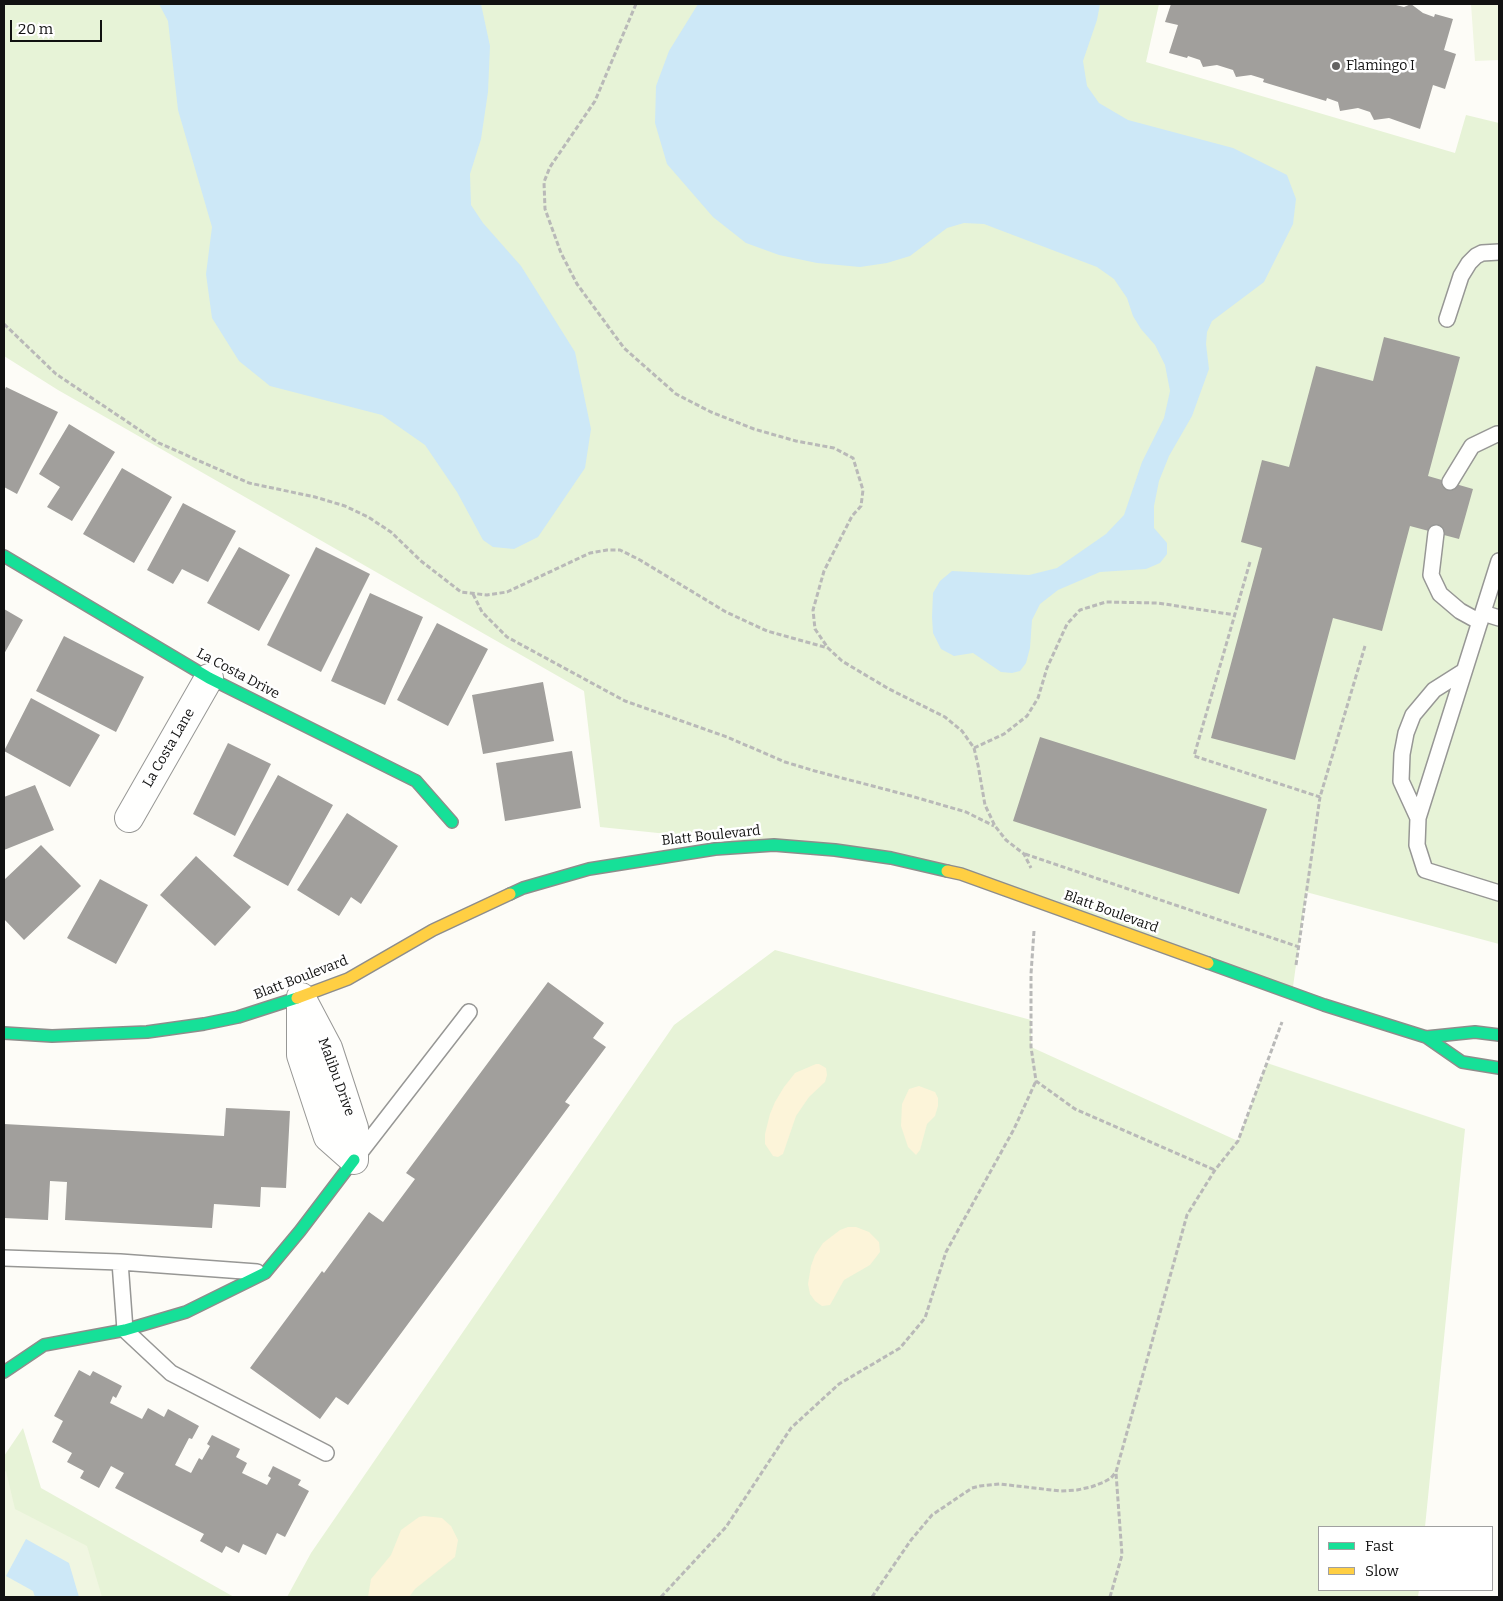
<!DOCTYPE html>
<style>
body{margin:0}
#map{position:relative;width:1503px;height:1601px;overflow:hidden;background:#fdfcf7;font-family:Bitter,serif}
canvas{display:block}
.frame{position:absolute;inset:0;border:5px solid #111;pointer-events:none}
.legend{position:absolute;left:1318px;top:1526px;width:175px;height:65px;box-sizing:border-box;background:#fff;border:1px solid #a0a0a0;margin:0;padding:6px 9px;list-style:none;font-size:15px;color:#111}
.legend li{display:flex;align-items:center;gap:10px;height:25px}
.legend b{width:25px;border:1px solid #a0a0a0}
.scale{position:absolute;left:10px;top:20px;width:92px;height:22px;box-sizing:border-box;border:2px solid #111;border-top:0;padding-left:6px;font-size:15px;line-height:18px;white-space:nowrap;color:#111;-webkit-text-stroke:4px #fff;paint-order:stroke}
</style>
<div id="map">
<canvas width="1503" height="1601"></canvas>
<div class="frame"></div>
<ul class="legend">
<li><b style="height:6px;background:#16e098"></b>Fast</li>
<li><b style="height:6px;background:#ffcf43"></b>Slow</li>
</ul>
<div class="scale">20 m</div>
</div>
<script>
const ctx = document.querySelector('canvas').getContext('2d');
ctx.lineJoin = 'round';
function fill(path, color) {
  ctx.fillStyle = color;
  ctx.fill(path, 'evenodd');
}
function toPath(rows) {
  const path = new Path2D();
  for (const r of rows) {
    path.moveTo(r[0], r[1]);
    for (let i = 2; i < r.length; i += 2) path.lineTo(r[i], r[i + 1]);
  }
  return path;
}
function trace(path, color, width, dash) {
  ctx.strokeStyle = color;
  ctx.lineWidth = width;
  ctx.lineCap = dash ? 'butt' : 'round';
  ctx.setLineDash(dash || []);
  ctx.stroke(path);
}
function label(font, color, halo, rows, align = 'center') {
  ctx.font = font + ' Bitter,serif';
  ctx.lineWidth = 5;
  ctx.setLineDash([]);
  ctx.textBaseline = 'middle';
  ctx.strokeStyle = halo;
  ctx.fillStyle = color;
  for (const [text, x, y, turn = 0] of rows) {
    ctx.save();
    ctx.translate(x, y);
    ctx.rotate((+turn || 0) * Math.PI / 180);
    ctx.textAlign = isNaN(turn) ? turn : align;
    if (halo) ctx.strokeText(text, 0, 0);
    ctx.fillText(text, 0, 0);
    ctx.restore();
  }
}
fill(toPath([
 [4,4,1159,4,1146,62,1455,153,1466,115,1499,123,1499,944,1306,892,1292,994,961,874,774,845,600,827,584,691,58,390,4,356],
 [775,950,1031,1020,1031,1047,1238,1141,1267,1063,1465,1129,1425,1527,1319,1527,1319,1590,1419,1590,1418,1597,287,1597,311,1553,674,1025],
 [23,1428,41,1488,234,1597,4,1597,4,1456]
]), '#e7f3d7');
fill(toPath([
 [816,1064,819,1064,826,1068,827,1075,825,1082,809,1097,796,1116,783,1154,778,1157,773,1156,765,1144,765,1134,770,1114,775,1102,784,1087,795,1073],
 [919,1086,935,1092,938,1098,938,1106,935,1116,927,1124,920,1150,916,1155,908,1147,901,1126,902,1104,909,1089],
 [848,1227,856,1227,869,1232,879,1242,880,1252,870,1265,844,1280,830,1305,822,1306,815,1301,810,1294,808,1284,811,1266,815,1255,823,1243,840,1230],
 [424,1516,442,1518,451,1526,458,1540,455,1557,415,1589,409,1597,368,1597,371,1579,391,1555,401,1530,419,1517]
]), '#fcf4d9');
fill(toPath([
 [1471,4,1499,4,1499,60,1475,61],
 [6,1471,15,1509,87,1546,102,1597,4,1597,4,1472]
]), '#f0f6e1');
fill(toPath([
 [159,4,481,4,490,46,488,92,481,139,470,174,471,205,483,223,521,266,575,352,591,429,585,468,538,537,514,549,493,547,483,540,457,492,425,445,382,415,270,386,239,361,212,318,206,274,212,227,178,110,168,21],
 [698,4,1100,4,1097,20,1083,61,1087,86,1099,103,1128,120,1233,148,1287,175,1296,199,1293,224,1264,282,1212,321,1207,332,1206,344,1209,369,1192,416,1169,456,1159,481,1154,506,1154,528,1167,543,1167,554,1160,563,1146,569,1100,572,1058,590,1040,604,1032,620,1030,648,1026,663,1020,671,1012,673,1001,672,973,653,954,656,941,649,933,633,932,617,933,593,940,581,952,571,1029,575,1057,568,1106,534,1124,515,1142,462,1164,418,1170,391,1165,365,1155,345,1141,329,1133,316,1127,298,1114,279,1097,267,984,224,964,223,947,228,910,256,887,263,860,267,817,263,779,255,746,243,713,217,667,164,655,123,656,86,669,51],
 [26,1539,69,1563,79,1597,35,1597,33,1591,6,1576]
]), '#cde8f7');
fill(toPath([
 [1171,4,1392,4,1404,7,1411,4,1423,13,1434,17,1435,14,1453,19,1444,50,1456,54,1445,89,1433,85,1420,129,1389,118,1374,120,1370,112,1358,108,1340,111,1338,102,1327,98,1326,101,1263,82,1264,79,1251,75,1236,77,1233,70,1217,65,1203,67,1200,60,1188,56,1187,58,1169,53,1178,25,1165,22],
 [1384,337,1460,357,1428,476,1473,489,1459,539,1410,526,1382,631,1333,618,1295,760,1211,738,1262,548,1241,542,1262,460,1289,467,1316,366,1373,381],
 [6,387,58,412,17,494,4,487,4,392],
 [69,424,115,452,72,521,47,507,60,487,39,474],
 [122,468,172,497,134,563,83,534],
 [183,503,236,531,208,582,182,569,173,584,147,570],
 [239,547,290,575,259,631,207,603],
 [316,547,370,574,321,672,267,645],
 [370,593,423,617,385,705,331,681],
 [4,609,23,620,4,654],
 [437,623,488,649,448,726,397,700],
 [64,636,144,677,116,732,36,691],
 [543,682,554,741,483,754,472,695],
 [31,698,100,735,70,787,4,751],
 [1040,737,1267,809,1239,894,1013,821],
 [228,743,271,764,235,836,193,814],
 [572,751,581,808,505,821,496,763],
 [278,775,333,805,288,886,233,856],
 [35,785,54,830,4,850,4,797],
 [347,813,398,846,361,904,351,897,339,916,297,890],
 [41,845,81,886,24,940,4,919,4,880],
 [196,856,251,907,215,946,160,895],
 [100,879,148,905,116,964,67,938],
 [548,982,604,1023,593,1038,606,1047,565,1102,570,1105,348,1405,336,1397,320,1419,250,1368,322,1271,324,1273,369,1212,383,1222,415,1179,406,1173],
 [226,1108,290,1111,286,1188,261,1187,260,1207,214,1204,212,1228,65,1220,67,1182,50,1181,48,1220,4,1218,4,1124,224,1136],
 [79,1370,90,1376,93,1371,122,1386,116,1398,113,1396,110,1403,142,1419,148,1408,164,1417,168,1409,199,1426,192,1439,189,1438,175,1465,191,1473,199,1458,202,1460,210,1446,207,1444,212,1435,240,1449,236,1457,247,1463,242,1473,267,1485,271,1478,268,1476,273,1466,301,1480,298,1485,309,1491,285,1537,277,1533,266,1555,243,1544,239,1553,226,1546,222,1553,200,1541,204,1534,115,1488,124,1473,111,1466,99,1488,80,1478,84,1471,67,1462,72,1453,52,1442,63,1421,54,1416]
]), '#a19f9c');
const lane = toPath([
 [1447,319,1461,276,1469,263,1476,256,1482,253,1499,252],
 [1450,482,1472,446,1497,434,1499,434],
 [1436,533,1431,575,1440,594,1460,611,1480,622],
 [1499,561,1418,818,1417,845,1425,870,1499,893],
 [1483,613,1499,618],
 [1418,818,1401,781,1402,754,1406,733,1413,715,1434,690,1464,671],
 [355,1159,469,1012],
 [4,1258,120,1262,257,1272],
 [120,1262,125,1330,171,1373,326,1453]
]);
const street = toPath([
 [129,818,209,678],
 [301,997,328,1048,354,1128,354,1160,328,1137,301,1055,301,997]
]);
const fast = toPath([
 [4,556,209,678,416,781,452,822],
 [510,894,523,888,589,869,715,849,774,845,835,850,891,858,947,871],
 [1208,963,1324,1005,1426,1037,1462,1062,1499,1068],
 [4,1033,52,1036,147,1032,204,1024,238,1017,297,998],
 [1426,1037,1475,1032,1499,1035],
 [4,1372,44,1345,125,1330,186,1312,265,1273,300,1231,354,1160]
]);
const slow = toPath([
 [947,871,961,874,1208,963],
 [297,998,348,979,433,930,510,894]
]);
trace(lane, '#979795', 18);
trace(street, '#979795', 30);
trace(fast, '#8e8d8b', 14);
trace(slow, '#8e8d8b', 14);
trace(toPath([
 [636,4,595,101,550,167,544,182,545,209,561,253,577,284,624,348,676,394,711,412,754,429,796,441,834,448,853,458,863,490,861,506,852,516,824,571,813,610,815,629,828,648,842,661,889,689,945,717,962,731,974,748,978,765,985,805,995,826,1006,840,1024,854,1031,868],
 [4,324,56,374,159,443,249,483,315,497,345,506,368,517,391,532,421,561,461,592,487,595,507,592,590,553,607,550,620,550,640,560,726,612,767,631,828,648],
 [1250,562,1194,756,1320,797],
 [473,594,482,612,507,637,625,701,727,737,785,762,815,771,911,796,966,812,994,826],
 [974,748,1004,734,1027,716,1038,698,1047,668,1067,624,1080,610,1106,602,1158,603,1235,615],
 [1025,854,1299,947],
 [1034,931,1031,974,1031,1047,1036,1081,1075,1109,1215,1170],
 [1296,965,1320,797,1365,646],
 [661,1597,726,1527,791,1428,839,1384,900,1348,925,1318,946,1252,1014,1129,1036,1081],
 [872,1597,911,1540,932,1515,972,1488,980,1486,1000,1484,1060,1491,1077,1490,1091,1487,1104,1482,1111,1478,1116,1472,1187,1215,1215,1170,1238,1141,1282,1022],
 [1110,1597,1122,1555,1116,1473]
]), '#b9b9b8', 3, [5, 2.5]);
trace(lane, '#fffffe', 15);
trace(street, '#fffffe', 28);
trace(fast, '#16e098', 11);
trace(slow, '#ffcf43', 11);
for (const [x, y, r, color] of [
 [1336,66,5,"#646362"]
]) {
  const dot = new Path2D();
  dot.arc(x, y, r, 0, 2 * Math.PI);
  ctx.fillStyle = color;
  ctx.fill(dot);
  trace(dot, '#fff', 2);
}
label('14px', '#111', '#fff', [
 ["Flamingo I",1346,66]
], 'left');
label('14px', '#111', '#fff', [
 ["La Costa Drive",238,674,28],
 ["La Costa Lane",169,748,-60],
 ["Blatt Boulevard",711,836,-6],
 ["Blatt Boulevard",1111,912,20],
 ["Blatt Boulevard",301,978,-21],
 ["Malibu Drive",336,1077,70]
]);
</script>
